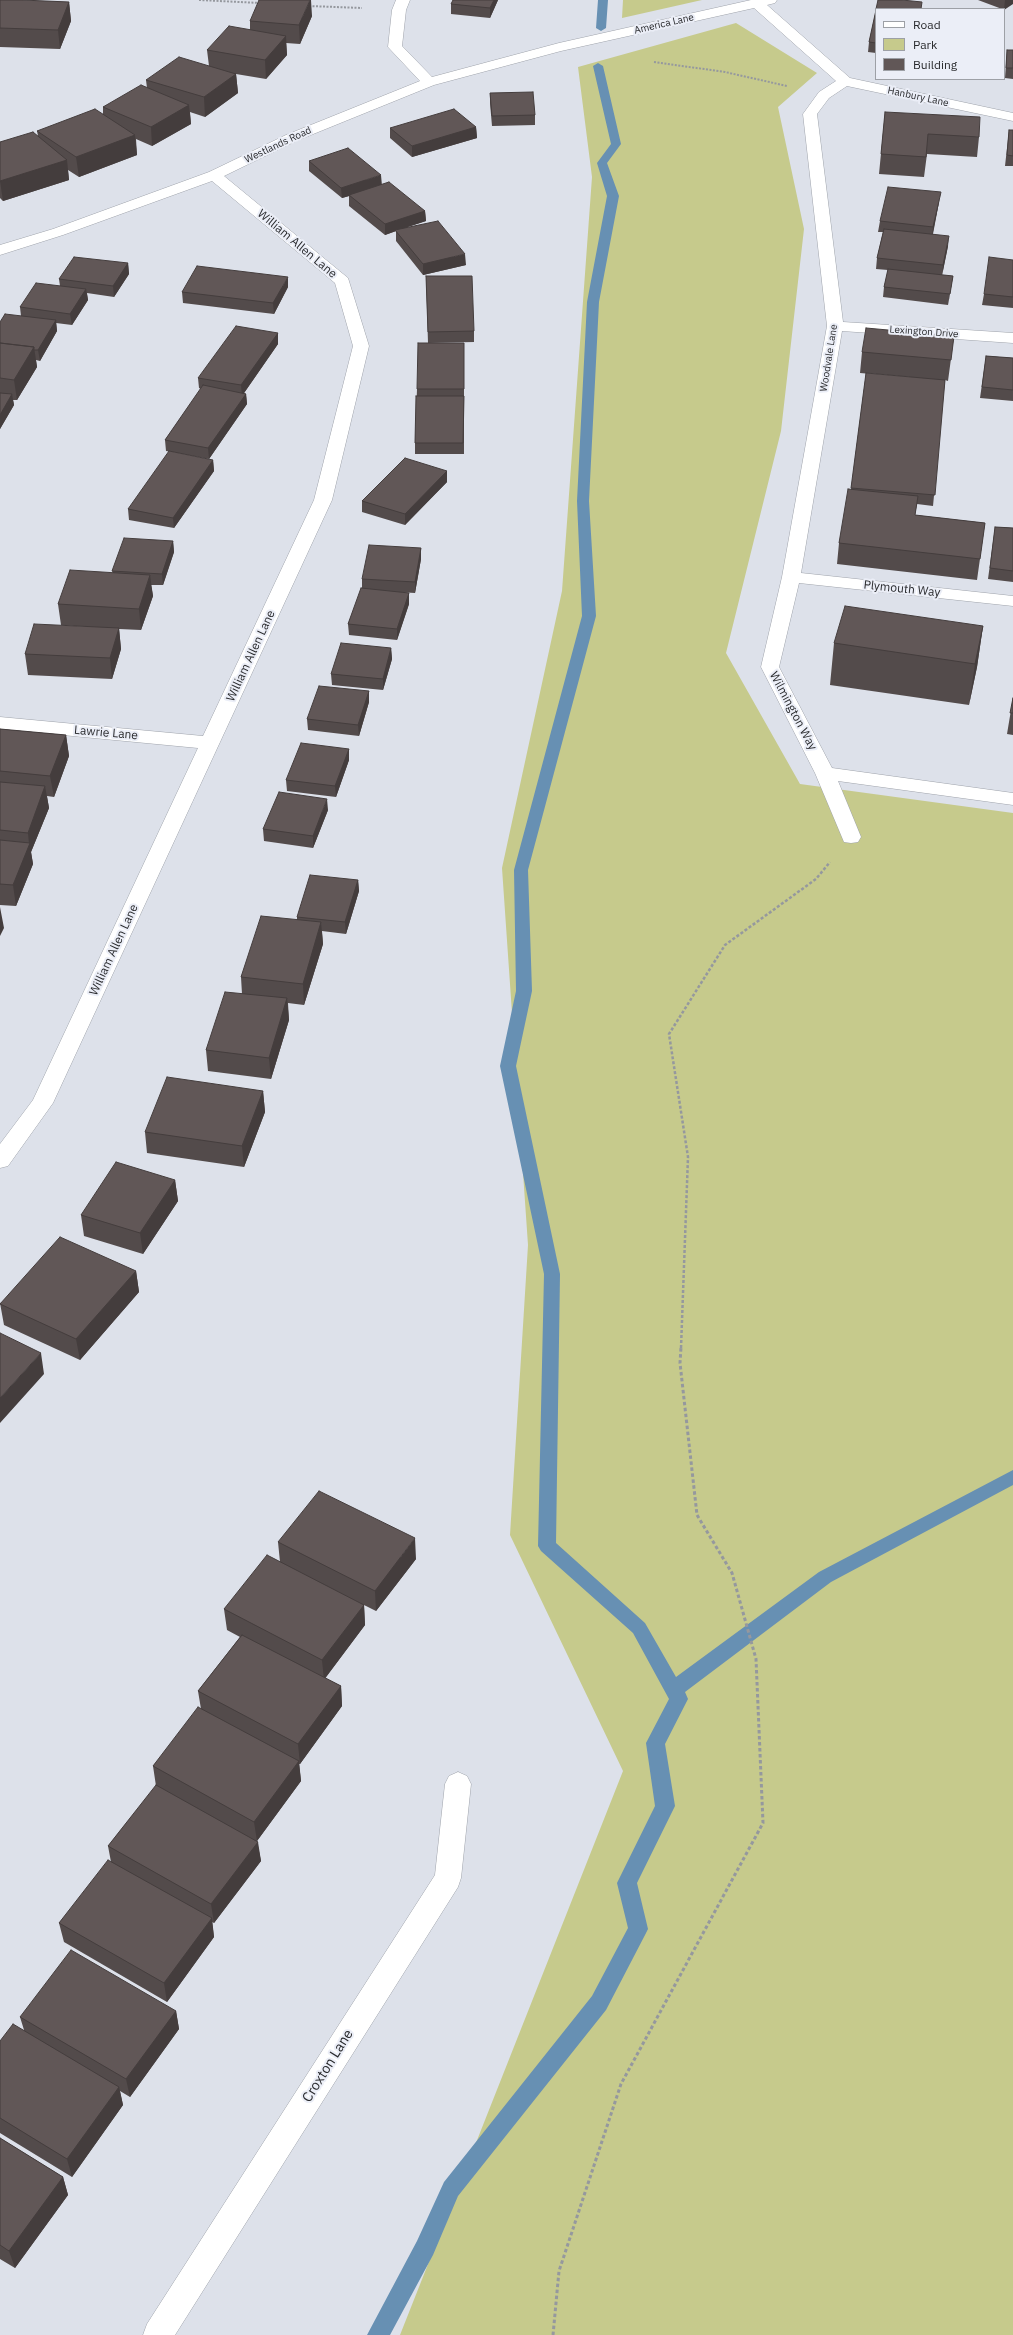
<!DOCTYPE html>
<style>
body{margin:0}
#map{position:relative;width:1013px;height:2335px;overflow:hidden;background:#dde1ea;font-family:"IBM Plex Sans",sans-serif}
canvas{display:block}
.legend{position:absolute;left:875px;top:8px;width:130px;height:72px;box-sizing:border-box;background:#ebeef7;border:1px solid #9da0a6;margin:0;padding:5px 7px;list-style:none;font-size:12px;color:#292a2d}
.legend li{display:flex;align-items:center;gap:8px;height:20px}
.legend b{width:20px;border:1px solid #9da0a6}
</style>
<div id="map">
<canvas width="1013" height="2335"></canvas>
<ul class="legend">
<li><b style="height:5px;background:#fff"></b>Road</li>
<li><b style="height:11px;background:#c6ca8c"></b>Park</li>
<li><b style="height:11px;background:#615757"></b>Building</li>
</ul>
</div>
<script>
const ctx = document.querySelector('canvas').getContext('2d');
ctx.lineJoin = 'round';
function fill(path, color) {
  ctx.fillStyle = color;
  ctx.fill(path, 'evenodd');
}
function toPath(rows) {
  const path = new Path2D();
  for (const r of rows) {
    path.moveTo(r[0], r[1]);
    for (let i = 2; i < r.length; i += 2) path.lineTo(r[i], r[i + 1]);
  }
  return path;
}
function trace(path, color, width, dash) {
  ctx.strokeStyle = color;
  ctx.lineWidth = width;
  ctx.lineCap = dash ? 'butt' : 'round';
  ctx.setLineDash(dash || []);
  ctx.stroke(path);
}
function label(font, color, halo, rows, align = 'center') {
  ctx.font = font + ' "IBM Plex Sans",sans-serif';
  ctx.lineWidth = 4;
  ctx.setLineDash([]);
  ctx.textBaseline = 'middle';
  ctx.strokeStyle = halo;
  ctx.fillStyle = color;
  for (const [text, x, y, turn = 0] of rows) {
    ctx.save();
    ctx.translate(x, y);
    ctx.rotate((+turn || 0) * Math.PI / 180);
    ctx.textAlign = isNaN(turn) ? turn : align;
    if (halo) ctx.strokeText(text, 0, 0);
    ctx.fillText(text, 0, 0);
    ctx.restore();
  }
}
fill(toPath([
 [623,0,702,0,622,18],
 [736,23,817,73,778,107,804,229,781,431,726,653,800,784,1013,813,1013,2335,400,2335,623,1771,510,1535,528,1245,502,868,562,591,592,177,578,67]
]), '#c6ca8c');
fill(toPath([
 [598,0,608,0,606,28,601,31,596,28,598,0],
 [598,63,603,66,621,144,607,163,619,196,599,302,589,501,596,616,528,870,532,991,516,1066,560,1274,556,1543,645,1623,676,1677,819,1572,1013,1470,1013,1485,831,1582,685,1692,688,1699,665,1744,675,1806,637,1883,648,1929,645,1935,606,2010,458,2196,433,2255,390,2335,367,2335,417,2241,444,2182,592,1996,628,1928,617,1883,655,1806,646,1743,669,1699,633,1633,541,1551,538,1546,544,1274,500,1066,516,991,514,870,582,616,577,501,587,302,607,196,597,163,611,144,593,66,598,63]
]), '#6790b3');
const minor = toPath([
 [396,0,410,0,406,10,402,46,432,77,559,43,751,0,777,0,775,3,767,5,850,78,1013,113,1013,121,847,86,829,98,817,114,843,322,1013,333,1013,343,842,331,801,573,1013,596,1013,606,799,583,779,667,832,768,1013,793,1013,805,838,781,861,837,858,842,851,843,844,842,815,773,761,667,782,577,827,326,803,114,819,92,836,81,754,8,561,51,434,85,296,141,224,176,348,278,369,346,332,500,53,1103,8,1166,0,1168,0,1144,33,1100,198,748,0,729,0,717,203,736,314,500,353,346,335,283,212,181,63,235,0,255,0,245,53,229,209,172,286,135,420,81,388,47,392,10,396,0],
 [458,1772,467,1776,471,1784,461,1878,458,1887,175,2335,143,2335,147,2324,435,1875,445,1784,449,1776,458,1772]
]);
trace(minor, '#9fa3ab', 1);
trace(toPath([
 [199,0,260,3],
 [309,6,362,8],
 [654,62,725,72,787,86]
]), '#95989e', 2, [2, 1.5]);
trace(toPath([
 [681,1348,688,1157,669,1034,725,945,816,879,830,862]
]), '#95989e', 2.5, [3, 2]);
trace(toPath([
 [553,2335,559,2271,621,2084,763,1823,756,1659,732,1573,697,1515,680,1363,681,1347]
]), '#95989e', 3, [3.5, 2.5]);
fill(minor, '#fff');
fill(toPath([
 [0,0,69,2,71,21,60,49,0,47],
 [498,0,490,18,451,14,451,4],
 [978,0,1013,0,1004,10,1004,9,1002,9],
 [876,10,876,53,868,52,869,42],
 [312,16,300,44,286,43,287,55,266,79,236,74,238,93,205,117,190,112,191,124,152,146,136,139,137,155,79,177,68,170,69,180,3,201,0,198,0,142,38,136,37,131,103,114,103,107,147,88,146,80,209,66,207,50,250,30,250,21],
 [1007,50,1013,50,1013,79,1005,78],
 [490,93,535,115,535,125,492,126,490,103],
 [885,112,979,137,977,157,927,154,924,177,879,174],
 [476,127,477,138,412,157,390,138,390,128],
 [1009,130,1013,130,1013,166,1005,166],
 [309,161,381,185,425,211,426,221,407,227,466,265,423,275,396,241,396,231,385,235,349,206,349,196,342,198,309,171],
 [939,202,933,234,948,246,942,275,953,276,948,305,883,297,884,287,888,270,876,269,877,258,883,232,878,232,880,221],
 [1013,260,1013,308,982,305,984,294],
 [128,263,129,274,114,297,87,293,88,300,72,325,56,323,57,331,40,361,36,360,37,367,17,400,13,400,14,405,0,429,0,322,21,316,20,307,60,286,59,279],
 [426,276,474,331,474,342,428,343],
 [288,287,274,314,183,303,182,292],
 [278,333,278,344,244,393,246,394,247,404,209,459,166,451,165,440,201,389,199,388,198,378],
 [954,336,948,381,945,380,933,506,917,504,915,515,985,523,977,580,837,564,839,543,851,489,866,373,920,378,860,373,862,352],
 [464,343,464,454,415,454,415,443,417,389],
 [986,356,1013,358,1013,401,980,398],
 [213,460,214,471,174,528,129,520,128,509],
 [447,471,447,482,405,525,362,512,362,501],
 [995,527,1013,528,1013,582,988,579],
 [173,541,174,552,163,585,151,585,153,596,141,630,119,629,121,649,112,679,28,675,25,654,87,627,61,625,58,604,113,573,112,571],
 [421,548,421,559,415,593,398,592,409,593,409,604,397,640,349,635,348,624,362,588,362,579],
 [983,626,977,667,969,705,830,685,834,643],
 [391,648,392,659,383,690,332,685,331,674],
 [369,691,369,702,359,736,308,730,307,719],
 [1013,698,1013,735,1007,734],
 [0,729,66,735,69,756,54,797,47,796,49,808,31,852,33,864,16,906,0,905],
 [349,749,349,760,336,797,287,791,286,780],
 [328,810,313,848,264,841,263,829],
 [358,880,359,891,346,934,322,931,323,944,304,1005,288,1003,289,1020,271,1079,208,1071,206,1050,242,994,241,977,297,920,297,917],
 [263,1091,265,1112,244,1167,147,1153,145,1132],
 [175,1180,178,1201,143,1254,84,1236,81,1215],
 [136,1271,139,1292,80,1360,4,1325,0,1303],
 [278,1542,416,1559,376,1611,364,1605,365,1625,325,1678,341,1686,342,1706,300,1764,299,1764,301,1781,257,1841,261,1861,214,1923,212,1922,214,1937,167,2002,64,1942,59,1923,111,1862,108,1846,156,1786,153,1766,201,1709,198,1691,240,1637,227,1630,224,1609,280,1562],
 [176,2011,179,2029,130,2097,120,2091,123,2105,72,2177,0,2133,0,2041,24,2030,20,2017],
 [0,2138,63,2177,68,2195,15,2268,0,2259]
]), '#534b4b');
fill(toPath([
 [310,0,311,0,312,16,300,44,299,25],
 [494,0,498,0,490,18,490,8],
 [1005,0,1013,0,1013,4,1004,10],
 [69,2,71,21,60,49,58,30],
 [286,36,287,55,266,79,265,60],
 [236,74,238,93,205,117,204,97],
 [189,105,191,124,152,146,151,127],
 [476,127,477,138,412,157,412,146],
 [135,135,137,155,79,177,76,157],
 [67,160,69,180,3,201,0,181],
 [381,175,382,186,349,195,349,196,342,198,341,188],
 [941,192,932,237,933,227],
 [425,211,426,221,396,231,395,230,396,231,385,235,385,224],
 [949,236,948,246,942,276,943,265],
 [465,254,466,265,423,275,423,264],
 [128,263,129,274,114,297,113,286],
 [953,276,951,286,948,305,950,294],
 [288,277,288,287,274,314,273,303],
 [86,289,88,300,72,325,70,314],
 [56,320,57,331,40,361,38,350],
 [278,333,278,344,242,396,241,385],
 [34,347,37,367,17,400,14,380],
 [12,394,14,405,0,429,0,415],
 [246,394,247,404,209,459,208,448],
 [213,460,214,471,174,528,173,518],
 [447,471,447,482,405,525,405,514],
 [173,541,174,552,163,585,162,574],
 [421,548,421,559,415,593,415,582],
 [150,575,153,596,141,630,139,609],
 [409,593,409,604,397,640,397,629],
 [983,626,977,667,969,705,975,664],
 [119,628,121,649,112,679,110,658],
 [391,648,392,659,383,690,383,679],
 [369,691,369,702,359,736,358,725],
 [66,735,69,756,54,797,50,776],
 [349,749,349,760,336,797,335,786],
 [45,786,49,808,31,852,33,864,16,906,13,885,29,844,28,833],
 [327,799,328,810,313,848,313,836],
 [358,880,359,891,346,934,345,922],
 [0,907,4,928,0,936],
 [321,922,323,944,304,1005,303,984],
 [287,998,289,1020,271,1079,269,1058],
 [263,1091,265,1112,244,1167,242,1146],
 [175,1180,178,1201,143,1254,140,1233],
 [136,1271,139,1292,80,1360,76,1339],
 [41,1353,44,1374,0,1423,0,1398],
 [415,1538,416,1559,376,1611,375,1591],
 [364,1605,365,1625,324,1680,322,1660],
 [341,1686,342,1706,300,1764,298,1744],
 [299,1761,301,1781,257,1841,254,1822],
 [258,1842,261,1861,214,1923,211,1904],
 [212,1918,214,1937,167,2002,164,1983],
 [176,2011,179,2029,130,2097,126,2079],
 [119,2087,123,2105,72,2177,67,2159],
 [63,2177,68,2195,15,2268,9,2251]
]), '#443d3d');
const building = toPath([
 [0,0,22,0,69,2,58,30,0,28,0,0],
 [259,0,310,0,299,25,250,21,259,0],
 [453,0,494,0,490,8,451,4,453,0],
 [878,0,902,0,922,2,921,9,876,9,878,0],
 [876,10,876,43,869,42,876,10],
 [229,26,286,36,265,60,207,50,229,26],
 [1007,50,1013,50,1013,68,1006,68,1007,50],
 [179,57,236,74,204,97,146,80,179,57],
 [141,85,189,105,151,127,103,107,141,85],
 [533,92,535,115,492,116,490,93,533,92],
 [95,109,135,135,76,157,37,131,95,109],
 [454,109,476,127,412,146,390,128,454,109],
 [885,112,980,117,979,137,928,134,926,157,881,154,885,112],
 [1009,130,1013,130,1013,156,1007,155,1009,130],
 [33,132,67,160,0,181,0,142,33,132],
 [348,148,381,175,341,188,309,161,348,148],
 [389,182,425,211,385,224,349,195,389,182],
 [888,187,941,192,933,227,880,221,888,187],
 [438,221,465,254,423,264,395,230,438,221],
 [884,229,949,236,943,265,877,258,884,229],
 [74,257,128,263,113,286,59,279,74,257],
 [989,257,1013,260,1013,297,984,294,989,257],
 [197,266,288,277,273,303,182,292,197,266],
 [888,269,953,276,950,294,884,287,888,269],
 [426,276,472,276,474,331,428,332,426,276],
 [36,283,86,289,70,314,20,307,36,283],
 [5,314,56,320,38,350,34,350,34,347,0,343,0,322,5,314],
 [236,326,278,333,241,385,198,378,236,326],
 [866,328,954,336,951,360,862,352,866,328],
 [0,343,34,347,14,380,0,378,0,343],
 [418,343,464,343,464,389,417,389,418,343],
 [986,356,1013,358,1013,390,982,387,986,356],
 [866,373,945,380,935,495,851,488,866,373],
 [203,385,246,394,208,448,165,440,203,385],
 [0,393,12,394,0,415,0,393],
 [416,396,464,396,463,443,415,443,416,396],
 [169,451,213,460,173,518,128,509,169,451],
 [405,458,447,471,405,514,362,501,405,458],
 [848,489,918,496,915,515,985,523,980,559,839,543,848,489],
 [995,527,1013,528,1013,571,990,568,995,527],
 [124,538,173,541,162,574,112,571,124,538],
 [369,545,421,548,415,582,362,579,369,545],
 [70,570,150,575,139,609,58,604,70,570],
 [361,588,409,593,397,629,348,624,361,588],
 [845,606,983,626,975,664,834,643,845,606],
 [34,624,119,628,110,658,25,654,34,624],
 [341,643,391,648,383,679,331,674,341,643],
 [319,686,369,691,358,725,307,719,319,686],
 [1013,698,1013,713,1010,713,1013,698],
 [0,729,66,735,50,776,0,771,0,729],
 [301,743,349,749,335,786,286,780,301,743],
 [0,782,45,786,28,833,0,830,0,782],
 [279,792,327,799,313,836,263,829,279,792],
 [0,840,30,843,13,885,0,884,0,840],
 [310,875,358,880,345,922,297,917,310,875],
 [261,916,321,922,303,984,241,977,261,916],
 [225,992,287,998,269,1058,206,1050,225,992],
 [167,1077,263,1091,242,1146,145,1132,167,1077],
 [116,1162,175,1180,140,1233,81,1215,116,1162],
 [60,1237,136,1271,76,1339,0,1304,60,1237],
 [0,1333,41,1353,0,1398,0,1333],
 [319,1491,415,1538,375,1591,278,1542,319,1491],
 [267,1555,364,1605,322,1660,224,1609,267,1555],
 [242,1635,341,1686,298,1744,198,1691,242,1635],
 [198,1707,299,1761,254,1822,153,1766,198,1707],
 [156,1785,258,1842,211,1904,108,1846,156,1785],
 [108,1860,212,1918,164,1983,59,1923,108,1860],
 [71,1950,176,2011,126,2079,20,2017,71,1950],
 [13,2024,119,2087,67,2159,0,2118,0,2041,13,2024],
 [0,2138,63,2177,9,2251,0,2245,0,2138]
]);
fill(building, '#615757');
trace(building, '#443d3d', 1);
label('10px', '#292a2d', '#ebeef7', [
 ["America Lane",664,24,-13],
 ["Hanbury Lane",918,97,12],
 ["Westlands Road",278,145,-25],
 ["Lexington Drive",924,332,4],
 ["Woodvale Lane",829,358,-81]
]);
label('12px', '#292a2d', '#ebeef7', [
 ["William Allen Lane",297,244,40],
 ["Plymouth Way",902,589,6],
 ["William Allen Lane",251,656,-65],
 ["Wilmington Way",793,711,62],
 ["Lawrie Lane",106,733,5],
 ["William Allen Lane",114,950,-65]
]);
label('14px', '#292a2d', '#ebeef7', [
 ["Croxton Lane",328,2066,-58]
]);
</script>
